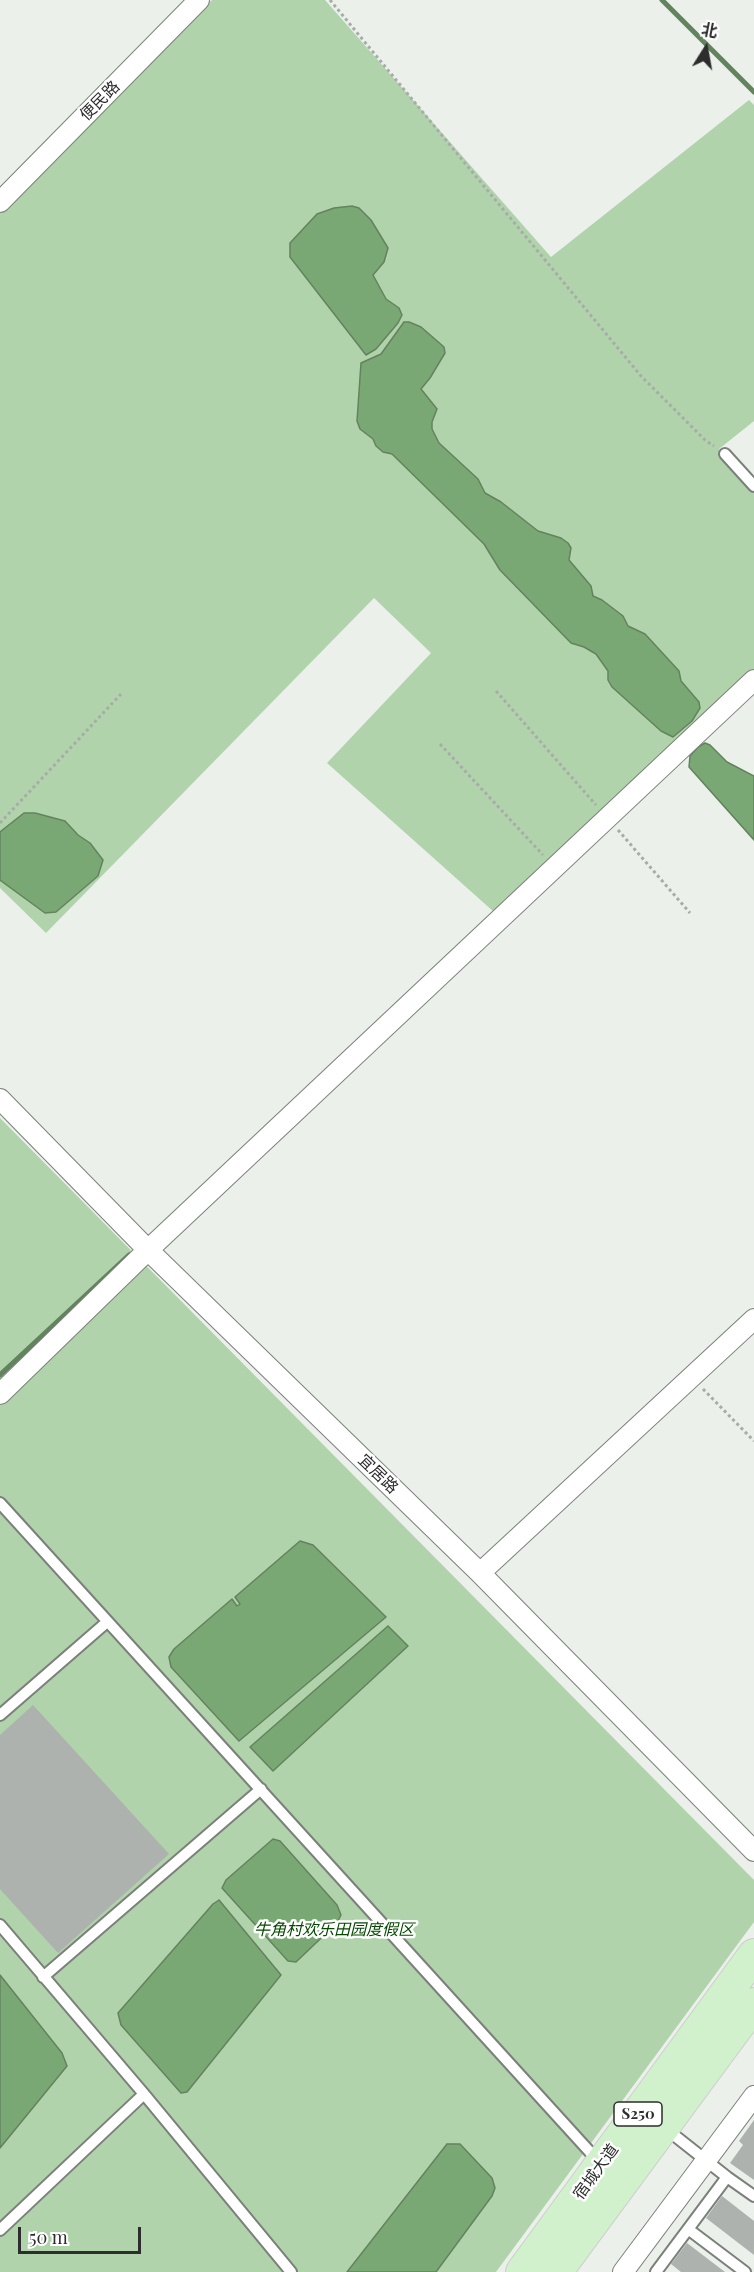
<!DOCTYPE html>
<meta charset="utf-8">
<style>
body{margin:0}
#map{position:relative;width:754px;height:2272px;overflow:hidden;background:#ebf0eb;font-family:"Playfair Display","Noto Sans SC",serif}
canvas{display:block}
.north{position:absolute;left:676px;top:18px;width:60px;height:60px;-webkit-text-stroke:4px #fff;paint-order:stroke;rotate:11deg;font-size:16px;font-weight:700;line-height:24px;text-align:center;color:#2c2d2c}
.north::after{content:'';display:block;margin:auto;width:21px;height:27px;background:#2c2d2c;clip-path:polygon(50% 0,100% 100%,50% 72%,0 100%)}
.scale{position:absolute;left:18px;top:2227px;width:123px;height:27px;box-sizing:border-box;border:3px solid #2c2d2c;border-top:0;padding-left:8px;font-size:18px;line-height:21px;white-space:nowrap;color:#2c2d2c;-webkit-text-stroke:4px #fff;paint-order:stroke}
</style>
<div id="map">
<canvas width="754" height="2272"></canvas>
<div class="north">北</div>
<div class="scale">50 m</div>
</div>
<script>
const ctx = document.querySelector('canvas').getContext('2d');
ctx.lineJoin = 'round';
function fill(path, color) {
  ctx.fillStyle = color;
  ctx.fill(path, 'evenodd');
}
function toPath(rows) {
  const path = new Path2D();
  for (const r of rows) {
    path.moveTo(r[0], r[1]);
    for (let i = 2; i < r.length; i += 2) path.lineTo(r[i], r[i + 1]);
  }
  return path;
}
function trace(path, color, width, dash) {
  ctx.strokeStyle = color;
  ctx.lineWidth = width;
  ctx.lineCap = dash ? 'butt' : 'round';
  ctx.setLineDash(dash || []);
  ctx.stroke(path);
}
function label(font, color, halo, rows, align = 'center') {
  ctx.font = font + ' "Playfair Display","Noto Sans SC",serif';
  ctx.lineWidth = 5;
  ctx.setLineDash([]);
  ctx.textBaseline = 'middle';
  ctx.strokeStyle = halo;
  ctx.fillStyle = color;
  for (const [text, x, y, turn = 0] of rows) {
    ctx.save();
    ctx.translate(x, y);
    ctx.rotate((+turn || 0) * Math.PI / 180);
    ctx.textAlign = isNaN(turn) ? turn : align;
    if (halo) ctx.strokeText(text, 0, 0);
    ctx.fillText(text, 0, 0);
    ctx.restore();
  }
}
fill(toPath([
 [212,0,325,0,551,257,749,100,754,105,754,421,719,449,754,488,754,669,494,912,327,763,431,653,374,598,46,933,0,888,0,208],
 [0,1118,754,1880,754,1922,496,2272,0,2272]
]), '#b0d3ab');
const water = toPath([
 [352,206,359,208,371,220,388,248,384,262,373,275,386,299,399,308,402,315,398,323,376,349,366,355,290,257,290,243,317,214,334,208,352,206],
 [404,322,409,322,421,327,444,347,445,353,430,378,421,389,437,409,432,422,432,429,439,443,478,479,485,493,501,502,538,531,561,538,568,543,571,548,569,560,591,586,593,596,602,600,623,616,628,626,645,634,679,671,681,681,699,702,700,708,692,721,673,737,661,731,612,687,608,680,608,671,596,654,584,647,571,643,500,570,484,544,392,454,383,452,376,446,373,439,360,429,357,421,361,363,381,354,404,322],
 [705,743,710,745,727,762,754,776,754,840,689,767,690,756,698,747,705,743],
 [24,813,35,813,65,821,78,835,90,843,103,860,98,876,56,912,45,913,0,880,0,832,24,813],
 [300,1541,313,1545,386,1617,239,1741,171,1667,169,1657,174,1649,232,1599,237,1606,240,1604,235,1597,300,1541],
 [388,1626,408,1646,273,1771,250,1747,388,1626],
 [273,1839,280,1841,337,1905,341,1915,337,1923,296,1962,288,1961,222,1888,226,1880,273,1839],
 [219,1900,281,1975,187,2092,181,2093,121,2025,118,2013,213,1904,219,1900],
 [0,1975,62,2053,67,2066,0,2148,0,1975],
 [447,2144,460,2144,492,2178,495,2188,492,2196,436,2272,347,2272,447,2144]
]);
fill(water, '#7aa874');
trace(water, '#63835e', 1.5);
trace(toPath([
 [662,0,754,92],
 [0,1375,129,1255]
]), '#63835e', 5);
fill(toPath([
 [33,1705,169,1854,58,1953,0,1889,0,1735],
 [754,2120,754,2180,730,2163,743,2145,739,2141],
 [722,2196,754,2221,754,2255,706,2218],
 [687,2243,725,2272,681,2272,671,2264]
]), '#aeb2ae');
const lane = toPath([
 [725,454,754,486],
 [0,1503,599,2162],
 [0,1715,107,1622],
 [0,1925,144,2094,291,2272],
 [43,1977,261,1789],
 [727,2177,754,2196],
 [688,2229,745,2272],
 [0,2230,144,2094],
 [656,2272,727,2177,665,2128]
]);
const street = toPath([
 [0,202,199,0],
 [0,1099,148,1250,480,1573,754,1851],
 [0,1394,148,1250,754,680],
 [480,1573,754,1319],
 [623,2272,754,2096]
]);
const primary = toPath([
 [522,2272,754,1955],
 [556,2272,754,2004]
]);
trace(lane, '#7c807b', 14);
trace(street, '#7c807b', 22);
trace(primary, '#cccdcc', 34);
trace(toPath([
 [330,0,641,376,705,440,714,446],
 [496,691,596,805],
 [440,744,543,855],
 [0,823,121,694],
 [618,830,690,913],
 [703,1389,754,1441]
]), '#a8aca8', 3, [3, 3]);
trace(lane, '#fff', 10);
trace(street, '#fff', 20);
trace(primary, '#d0f1cb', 32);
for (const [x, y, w] of [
 [638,2114,48]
]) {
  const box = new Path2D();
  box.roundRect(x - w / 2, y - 12, w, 24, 4.5);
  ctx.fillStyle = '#fff';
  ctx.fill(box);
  trace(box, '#2c2d2c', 1.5);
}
label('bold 15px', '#2c2d2c', null, [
 ["S250",638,2114]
]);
label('16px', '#2c2d2c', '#fff', [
 ["便民路",100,101,-45],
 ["宜居路",378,1474,44],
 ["宿城大道",596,2172,-54]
]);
label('italic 16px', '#044900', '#fff', [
 ["牛角村欢乐田园度假区",334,1930]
]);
</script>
